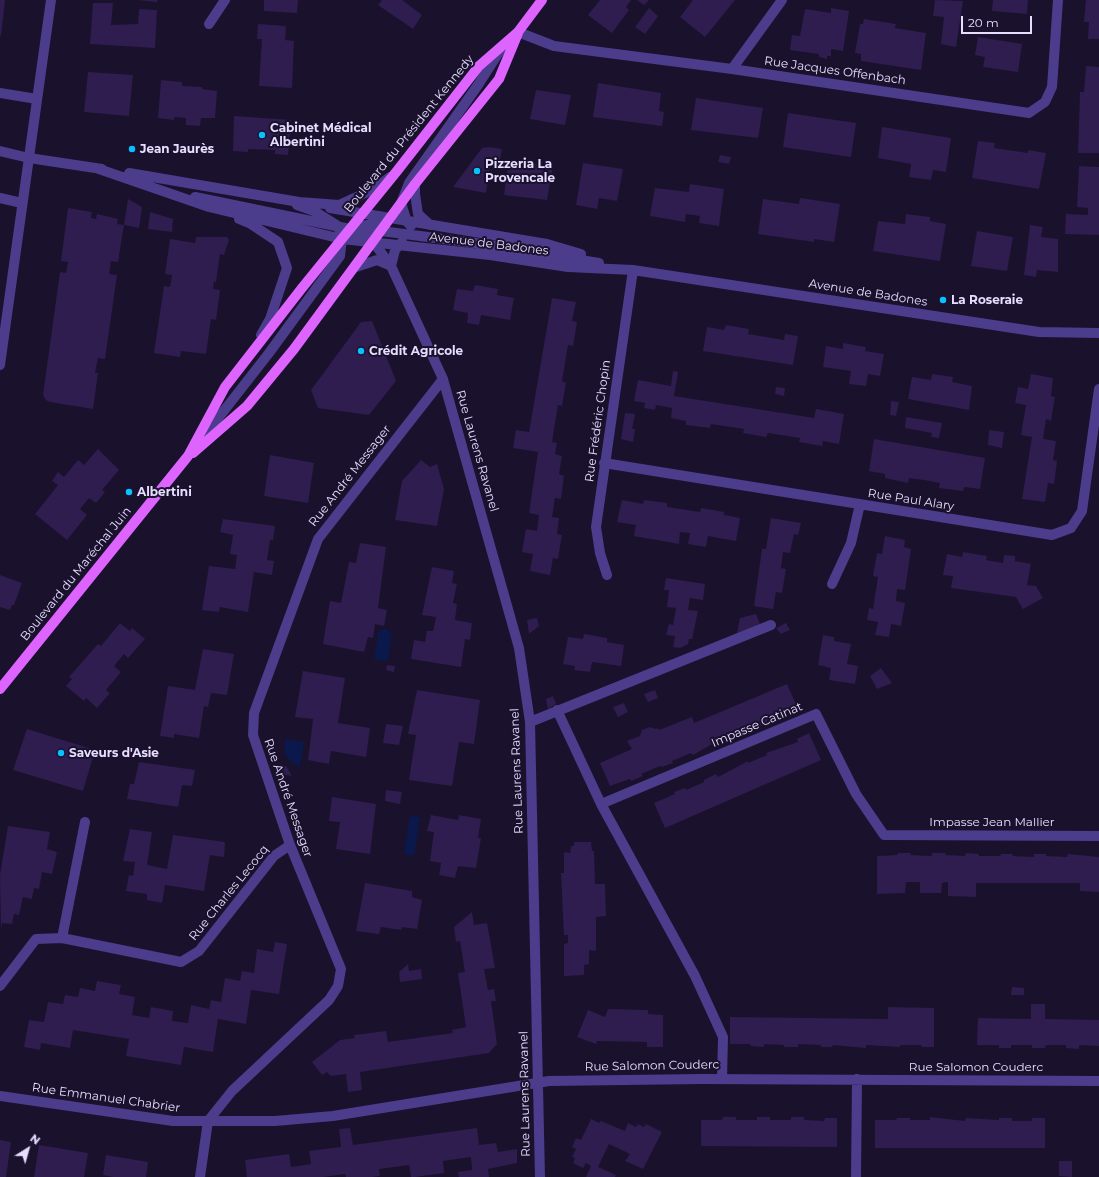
<!DOCTYPE html>
<meta charset="utf-8">
<style>
body{margin:0}
#map{position:relative;width:1099px;height:1177px;overflow:hidden;background:#1a112d;font-family:Montserrat,sans-serif}
canvas{display:block}
.north{position:absolute;left:8px;top:1129px;width:40px;height:40px;-webkit-text-stroke:3px #1a112d;paint-order:stroke;rotate:37deg;font-size:11px;font-weight:700;line-height:16px;text-align:center;color:#e6ddff}
.north::after{content:'';display:block;margin:auto;width:14px;height:18px;background:#e6ddff;clip-path:polygon(50% 0,100% 100%,50% 72%,0 100%)}
.scale{position:absolute;left:961px;top:16px;width:71px;height:18px;box-sizing:border-box;border:2px solid #e6ddff;border-top:0;padding-left:5px;font-size:12px;line-height:14px;white-space:nowrap;color:#e6ddff;-webkit-text-stroke:3px #1a112d;paint-order:stroke}
</style>
<div id="map">
<canvas width="1099" height="1177"></canvas>
<div class="north">N</div>
<div class="scale">20 m</div>
</div>
<script>
const ctx = document.querySelector('canvas').getContext('2d');
ctx.lineJoin = 'round';
function fill(path, color) {
  ctx.fillStyle = color;
  ctx.fill(path, 'evenodd');
}
function toPath(rows) {
  const path = new Path2D();
  for (const r of rows) {
    path.moveTo(r[0], r[1]);
    for (let i = 2; i < r.length; i += 2) path.lineTo(r[i], r[i + 1]);
  }
  return path;
}
function trace(path, color, width, dash) {
  ctx.strokeStyle = color;
  ctx.lineWidth = width;
  ctx.lineCap = dash ? 'butt' : 'round';
  ctx.setLineDash(dash || []);
  ctx.stroke(path);
}
function label(font, color, halo, rows, align = 'center') {
  ctx.font = font + ' Montserrat,sans-serif';
  ctx.lineWidth = 4;
  ctx.setLineDash([]);
  ctx.textBaseline = 'middle';
  ctx.strokeStyle = halo;
  ctx.fillStyle = color;
  for (const [text, x, y, turn = 0] of rows) {
    ctx.save();
    ctx.translate(x, y);
    ctx.rotate((+turn || 0) * Math.PI / 180);
    ctx.textAlign = isNaN(turn) ? turn : align;
    if (halo) ctx.strokeText(text, 0, 0);
    ctx.fillText(text, 0, 0);
    ctx.restore();
  }
}
fill(toPath([
 [385,628,392,634,388,659,386,661,374,659,378,632],
 [285,739,304,742,300,767,291,762,284,752],
 [410,816,420,817,414,856,404,854]
]), '#0a184c');
fill(toPath([
 [0,0,5,0,1,36,0,35],
 [137,0,157,0,157,2],
 [264,0,298,0,297,13,264,11],
 [382,0,402,0,422,15,413,29,378,5],
 [600,0,631,0,626,7,629,10,612,33,588,15],
 [637,0,649,0,644,5],
 [693,0,735,0,705,37,680,17],
 [935,0,963,1,956,47,941,44,944,17,933,16],
 [993,0,1028,0,1027,14,992,11],
 [1086,0,1099,0,1099,39,1088,39,1089,22,1084,22],
 [93,3,113,3,111,25,138,24,139,9,157,10,155,48,90,44],
 [649,8,658,16,645,34,635,27],
 [831,8,849,11,843,51,831,49,831,56,827,56,827,59,819,57,819,54,790,50,792,35,800,36,805,9,831,13],
 [864,19,896,24,895,28,926,33,921,70,861,61,861,54,855,53,860,24,863,24],
 [258,24,286,26,285,40,294,41,292,88,259,86,262,39,257,39],
 [978,37,1022,44,1018,72,983,67,985,57,975,55],
 [1086,66,1099,67,1099,153,1078,153,1080,92,1084,92],
 [88,72,133,75,129,116,84,112],
 [161,80,182,82,182,86,202,87,202,89,217,91,215,118,201,118,200,126,186,125,186,118,174,117,174,120,158,118],
 [598,83,661,93,659,111,664,112,662,126,593,117],
 [536,90,571,95,565,125,530,119],
 [696,98,763,108,758,138,691,130],
 [788,113,856,123,851,157,783,147],
 [234,116,291,120,288,155,275,154,275,150,248,149,248,152,233,151],
 [882,127,951,138,946,172,933,170,931,180,909,177,911,164,878,158],
 [978,141,995,143,994,148,1028,153,1028,150,1046,153,1039,189,972,178],
 [489,147,502,149,500,160,491,159,486,193,453,187,479,152,482,148],
 [720,155,731,157,729,164,718,162],
 [509,160,553,166,547,200,504,195],
 [583,163,623,169,617,201,599,198,597,209,576,205],
 [1079,166,1099,167,1099,235,1065,234,1066,214,1088,215,1088,208,1077,207],
 [690,184,724,189,719,226,699,223,700,216,686,214,685,222,650,216,655,188,689,192],
 [800,198,840,204,834,242,814,239,814,242,758,234,763,199,799,204],
 [128,199,142,207,139,228,124,225],
 [68,208,92,212,91,218,96,219,97,214,118,219,117,224,124,225,118,262,111,261,109,274,117,275,105,359,98,358,95,373,98,373,93,409,50,402,46,400,43,395,60,272,66,273,68,262,61,261],
 [150,212,173,219,172,232,148,229],
 [906,214,930,217,930,221,946,224,940,261,873,251,878,221,905,224],
 [1030,225,1043,227,1041,237,1058,239,1058,272,1037,270,1036,277,1024,275],
 [977,231,1013,237,1007,271,971,266],
 [196,237,227,237,229,240,224,255,220,254,216,282,214,281,213,289,220,290,216,320,211,319,206,354,181,351,180,357,154,353,164,286,170,287,172,275,165,274,170,239,195,243],
 [475,285,498,289,497,295,514,298,510,320,481,315,479,325,467,323,468,313,453,310,457,289,473,291],
 [552,298,576,302,572,321,577,322,573,346,568,345,562,381,566,383,562,406,558,405,552,442,557,443,555,454,562,456,559,474,564,476,561,499,555,498,552,517,559,518,557,534,562,535,558,559,553,558,550,575,530,571,533,554,522,552,526,529,537,531,539,515,529,513,538,452,513,448,516,430,529,432],
 [372,321,396,381,369,415,318,408,311,390,361,322],
 [726,325,749,329,748,334,784,340,785,334,798,336,793,365,703,351,707,327,724,330],
 [843,343,866,347,865,351,884,354,880,376,868,374,866,386,849,384,851,371,823,367,826,346,843,349],
 [673,371,678,372,674,396,814,418,816,409,844,414,839,444,823,441,822,446,799,442,800,438,768,433,766,437,743,433,744,429,711,424,710,428,686,425,686,421,671,418,672,408,656,405,655,410,644,408,645,403,634,401,638,380,671,386],
 [932,374,953,377,952,382,972,386,969,410,908,399,912,377,931,380],
 [1031,374,1053,378,1051,396,1055,397,1051,421,1046,419,1043,439,1056,441,1053,460,1057,461,1054,484,1048,483,1045,502,1022,499,1032,437,1021,435,1026,405,1015,403,1018,387,1028,389],
 [776,387,785,388,784,396,775,394],
 [891,401,899,402,896,416,890,415],
 [625,413,635,414,632,429,635,429,633,442,621,439],
 [906,417,942,423,939,438,931,437,932,433,905,428],
 [989,430,1004,432,1002,448,988,445],
 [874,439,985,458,980,489,964,487,963,491,939,488,940,483,924,480,909,478,908,483,885,478,885,474,869,471],
 [98,449,119,470,102,490,105,492,96,503,89,498,80,509,87,515,67,540,35,514,58,485,52,481,58,472,64,477,78,460,84,465],
 [270,455,314,463,308,503,264,496],
 [421,460,430,467,437,464,444,489,437,526,395,520,402,481],
 [622,500,643,504,644,500,667,503,667,507,700,512,701,508,724,512,724,515,740,518,736,541,708,536,706,547,688,544,690,533,680,532,679,544,634,536,636,525,617,522],
 [771,518,801,523,798,535,794,534,790,553,783,552,781,568,786,569,782,593,776,592,773,609,754,606,762,549,766,549],
 [223,519,275,526,273,540,270,540,267,560,274,561,272,575,254,572,248,612,220,607,219,612,202,610,209,566,235,569,237,555,230,554,233,535,220,532],
 [885,536,905,540,904,547,911,549,905,590,897,589,896,601,905,603,901,626,891,624,889,637,875,635,878,622,867,620,869,608,873,609,878,577,873,576,877,553,882,554],
 [360,543,386,547,378,608,387,610,384,626,375,624,373,638,368,637,364,652,323,644,330,601,341,603,349,562,356,563],
 [963,552,987,556,986,560,1003,563,1004,555,1015,556,1015,561,1031,564,1027,585,1036,586,1043,598,1023,609,1016,597,951,588,953,576,943,575,947,554,962,557],
 [432,567,454,571,452,583,457,584,453,603,457,604,455,620,472,623,470,640,465,639,461,667,411,659,414,640,425,642,427,631,433,631,436,617,422,615],
 [0,575,22,583,14,605,12,605,10,610,0,607],
 [666,578,705,584,703,600,690,598,688,610,698,611,692,639,689,639,688,644,680,648,673,647,675,636,666,635,669,624,673,625,676,608,667,607,669,590,664,590],
 [756,614,761,627,736,638,740,618],
 [537,618,539,626,529,634,527,620],
 [120,623,130,631,132,628,145,639,128,658,124,654,114,666,121,672,106,690,110,693,97,708,86,698,84,701,66,686,72,679,69,677,98,644,101,646],
 [786,623,790,630,781,634,776,628],
 [584,634,607,638,607,642,624,645,621,666,592,662,590,672,574,670,575,666,563,664,568,637,583,639],
 [823,635,834,637,834,641,851,644,847,664,858,666,855,684,829,680,831,668,818,665],
 [203,649,234,654,227,695,211,693,208,707,204,706,199,738,174,734,174,738,160,736,168,686,195,690],
 [387,665,395,666,394,672,386,670],
 [881,668,892,683,877,689,870,676],
 [303,671,345,678,338,723,370,728,366,757,331,751,329,764,308,760,313,719,295,717],
 [787,684,798,709,767,720,768,723,755,729,754,726,735,734,736,737,724,741,723,738,693,755,691,753,672,761,673,763,662,767,660,766,641,774,643,776,631,781,630,779,610,786,600,763,632,749,627,741,640,736,642,730,650,727,656,729,658,728,659,730,692,717,694,723],
 [417,690,480,700,474,744,459,742,452,786,409,780,416,735,408,734],
 [655,690,658,698,648,702,644,694],
 [553,696,556,704,548,709,546,699],
 [624,703,628,712,618,717,613,707],
 [386,724,403,726,399,745,383,743],
 [27,729,95,750,83,791,13,770],
 [809,733,821,760,665,828,654,803,675,794,674,792,685,788,686,790,704,782,704,780,716,774,718,777,748,761,748,763,767,755,766,753,798,742,797,739],
 [139,762,195,770,192,786,182,785,178,807,127,799,130,784,134,784],
 [277,765,286,766,292,776,280,774],
 [386,790,402,792,400,804,385,801],
 [332,797,376,804,370,854,336,849,340,822,329,821],
 [431,815,458,820,459,815,481,819,478,838,481,838,476,868,458,866,455,878,439,875,441,863,430,861,434,832,427,831],
 [8,826,50,832,47,849,57,852,52,874,42,872,39,889,34,888,32,899,23,897,19,915,14,914,12,924,2,923,1,930,0,875],
 [130,829,152,832,147,865,167,869,173,835,225,842,224,857,210,855,204,891,165,885,162,903,147,900,147,894,126,891,129,875,133,876,135,862,123,861],
 [574,842,591,842,592,851,594,851,595,884,605,884,606,916,596,917,596,951,589,950,589,964,584,965,584,975,564,976,564,944,568,943,568,935,564,935,561,873,564,873,564,852,570,853,571,846,574,846],
 [898,853,911,853,910,855,932,856,932,853,946,853,945,855,965,856,966,853,979,854,979,856,1000,856,1001,854,1012,854,1013,856,1034,857,1034,854,1046,854,1046,856,1067,857,1068,854,1099,857,1099,892,1080,891,1080,883,976,883,976,897,948,896,948,882,942,883,941,893,920,893,920,882,906,882,905,893,877,894,877,856,897,855],
 [365,883,412,891,412,897,422,900,417,929,402,927,401,930,381,927,379,934,356,931],
 [472,912,474,925,487,923,495,968,484,969,488,990,494,989,496,1001,491,1001,497,1044,489,1053,360,1072,362,1090,348,1092,346,1074,331,1076,327,1072,322,1075,312,1062,340,1040,355,1038,354,1035,386,1031,388,1042,453,1033,452,1030,466,1027,458,973,465,972,460,941,456,942,454,927],
 [275,942,287,944,279,994,251,990,246,1024,218,1019,213,1052,184,1047,181,1065,126,1056,129,1039,73,1030,70,1048,41,1043,40,1050,24,1047,29,1020,44,1022,48,1002,63,1004,65,995,78,997,80,988,95,991,97,981,121,985,119,994,135,997,132,1015,149,1018,151,1007,173,1011,172,1021,188,1023,191,1005,209,1009,211,1000,221,1002,225,978,240,981,242,971,254,973,257,949,273,952],
 [408,964,409,971,421,969,422,979,400,982,399,972],
 [1012,987,1024,988,1024,995,1011,995],
 [1031,1004,1045,1004,1045,1019,1099,1020,1099,1046,1079,1045,1079,1049,1066,1048,1066,1045,1046,1045,1045,1048,1032,1048,1032,1045,1011,1045,1011,1048,999,1048,999,1045,977,1045,978,1018,1031,1019],
 [888,1007,934,1008,934,1047,922,1047,921,1045,900,1045,900,1047,866,1045,866,1048,833,1045,832,1047,821,1047,821,1045,798,1044,798,1047,784,1047,784,1045,764,1044,764,1047,751,1046,750,1044,730,1044,730,1017,888,1019],
 [608,1009,648,1010,648,1014,663,1015,663,1047,647,1047,647,1042,597,1041,596,1044,577,1037,588,1010,605,1017],
 [723,1117,736,1117,736,1120,757,1120,757,1117,770,1117,770,1120,791,1120,791,1117,804,1117,804,1120,824,1121,825,1118,837,1118,837,1147,701,1146,701,1120,722,1120],
 [930,1117,965,1121,966,1118,999,1120,999,1118,1012,1118,1012,1121,1032,1121,1032,1118,1045,1118,1045,1148,875,1148,875,1120,896,1120,897,1118,910,1118,910,1120,930,1120],
 [591,1119,599,1123,601,1121,625,1131,628,1123,636,1127,638,1124,644,1127,646,1124,662,1132,643,1169,625,1161,630,1154,609,1144,598,1167,616,1175,615,1177,586,1177,591,1166,586,1163,583,1168,573,1163,575,1158,572,1157,576,1149,572,1147,576,1138,581,1140],
 [350,1128,353,1145,477,1128,479,1145,496,1143,498,1152,517,1149,517,1163,488,1169,489,1177,459,1177,458,1172,472,1170,471,1157,443,1161,444,1173,415,1177,411,1177,409,1165,379,1169,380,1176,372,1177,346,1177,345,1174,323,1177,247,1177,245,1160,289,1154,291,1167,311,1164,309,1151,341,1147,339,1129],
 [0,1140,11,1142,6,1177,0,1177],
 [39,1145,88,1153,84,1177,34,1177],
 [106,1155,148,1162,146,1177,113,1177,103,1175],
 [1059,1161,1072,1161,1072,1177,1059,1176]
]), '#2e1d4e');
trace(toPath([
 [209,24,225,0],
 [518,32,554,46,732,69,1029,113,1045,102,1052,87,1058,0],
 [732,69,782,0],
 [0,93,37,99],
 [0,151,29,158,102,169],
 [96,168,209,207,342,239,381,231,475,243,599,263],
 [129,173,299,202,339,205,374,189,390,177],
 [415,184,415,194,418,214,430,225],
 [195,197,350,229,387,220],
 [0,198,22,203],
 [330,208,547,244,581,254],
 [239,219,251,224,278,242,287,268,270,319,261,335],
 [411,226,407,222,401,203,409,183,478,85,501,49],
 [342,239,490,255,568,267,633,270,1039,332,1099,333],
 [374,243,391,266,443,379,519,648,530,722,540,1177],
 [356,267,377,260,391,266,395,250,402,242],
 [0,365,51,0],
 [198,444,269,353,340,256,342,239,338,226,314,211,297,205],
 [604,463,1052,535,1071,528,1082,511,1099,389],
 [607,575,600,553,596,527,633,270],
 [832,584,851,543,860,504],
 [557,710,601,804,695,976,723,1037,722,1079],
 [530,722,771,625],
 [601,804,816,714,856,794,884,835,1099,836],
 [62,938,85,822],
 [0,986,36,939,62,938,181,962,199,951,274,856,290,845],
 [0,1096,173,1121,275,1121,333,1116,549,1081,701,1079,1099,1081],
 [208,1121,232,1091,329,1000,338,986,341,969,290,845,253,735,254,713,318,539,443,379],
 [200,1177,208,1121],
 [856,1177,857,1079]
]), '#4b3c8c', 10);
trace(toPath([
 [193,453,247,406,294,349,415,184,499,79,518,33],
 [0,689,188,456,225,387,302,288,397,171,479,66,518,32,542,0]
]), '#dd64ff', 10);
for (const [x, y, r, color] of [
 [262,135,4,"#09c1ff"],
 [132,149,4,"#09c1ff"],
 [477,171,4,"#09c1ff"],
 [943,300,4,"#09c1ff"],
 [361,351,4,"#09c1ff"],
 [129,492,4,"#09c1ff"],
 [61,753,4,"#09c1ff"]
]) {
  const dot = new Path2D();
  dot.arc(x, y, r, 0, 2 * Math.PI);
  ctx.fillStyle = color;
  ctx.fill(dot);
  trace(dot, '#1a112d', 1.5);
}
label('12px', '#e6ddff', '#1a112d', [
 ["Rue Jacques Offenbach",835,71,8],
 ["Boulevard du Président Kennedy",409,134,-51],
 ["Avenue de Badones",489,244,7],
 ["Avenue de Badones",868,293,9],
 ["Rue Frédéric Chopin",598,421,-82],
 ["Rue Laurens Ravanel",477,451,74],
 ["Rue André Messager",350,476,-52],
 ["Rue Paul Alary",911,500,9],
 ["Boulevard du Maréchal Juin",76,574,-51],
 ["Impasse Catinat",757,725,-23],
 ["Rue Laurens Ravanel",517,771,-92],
 ["Rue André Messager",288,798,71],
 ["Impasse Jean Mallier",992,822],
 ["Rue Charles Lecocq",229,893,-51],
 ["Rue Salomon Couderc",652,1066,-1],
 ["Rue Salomon Couderc",976,1067],
 ["Rue Laurens Ravanel",525,1094,-91],
 ["Rue Emmanuel Chabrier",106,1098,8]
]);
label('bold 12px', '#e6ddff', '#1a112d', [
 ["Cabinet Médical",270,128],
 ["Albertini",270,142],
 ["Jean Jaurès",140,149],
 ["Pizzeria La",485,164],
 ["Provencale",485,178],
 ["La Roseraie",951,300],
 ["Crédit Agricole",369,351],
 ["Albertini",137,492],
 ["Saveurs d'Asie",69,753]
], 'left');
</script>
